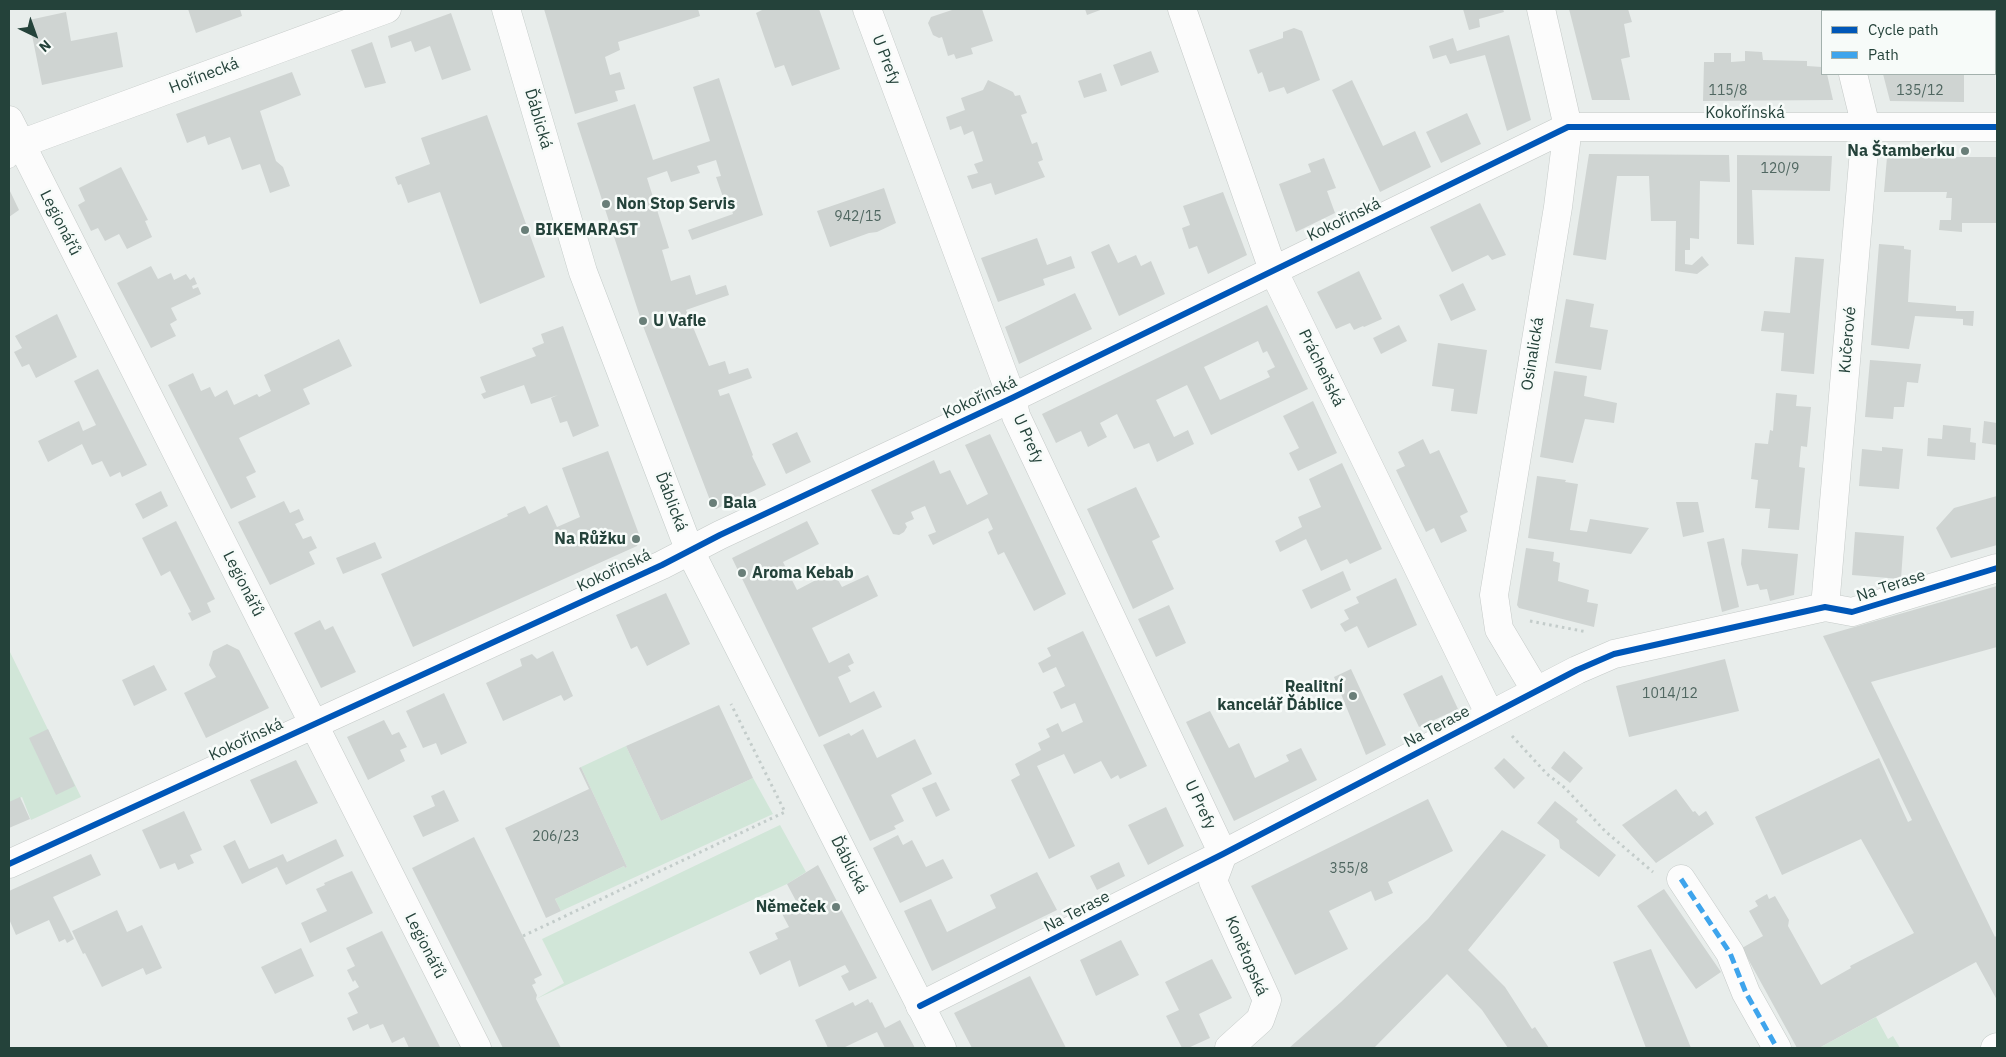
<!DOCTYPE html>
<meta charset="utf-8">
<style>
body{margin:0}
#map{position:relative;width:2006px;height:1057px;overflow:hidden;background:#e8edeb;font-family:"IBM Plex Sans",sans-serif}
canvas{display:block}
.frame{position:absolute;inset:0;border:10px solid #24423a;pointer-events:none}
.legend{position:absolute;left:1821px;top:10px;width:175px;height:65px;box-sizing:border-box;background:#f7fbf9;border:1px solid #a3b1ad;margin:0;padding:6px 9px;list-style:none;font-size:15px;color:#24423a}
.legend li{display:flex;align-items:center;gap:10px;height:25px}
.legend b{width:25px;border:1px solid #a3b1ad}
.north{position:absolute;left:10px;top:10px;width:50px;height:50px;-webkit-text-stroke:4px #f7fbf9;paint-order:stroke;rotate:138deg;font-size:14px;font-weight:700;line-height:20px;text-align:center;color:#24423a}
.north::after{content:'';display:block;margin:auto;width:18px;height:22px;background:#24423a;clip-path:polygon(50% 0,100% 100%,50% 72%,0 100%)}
</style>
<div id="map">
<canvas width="2006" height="1057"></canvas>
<div class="frame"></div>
<ul class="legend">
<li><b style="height:6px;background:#0057b8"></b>Cycle path</li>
<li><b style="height:6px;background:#3ea4ec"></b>Path</li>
</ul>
<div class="north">N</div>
</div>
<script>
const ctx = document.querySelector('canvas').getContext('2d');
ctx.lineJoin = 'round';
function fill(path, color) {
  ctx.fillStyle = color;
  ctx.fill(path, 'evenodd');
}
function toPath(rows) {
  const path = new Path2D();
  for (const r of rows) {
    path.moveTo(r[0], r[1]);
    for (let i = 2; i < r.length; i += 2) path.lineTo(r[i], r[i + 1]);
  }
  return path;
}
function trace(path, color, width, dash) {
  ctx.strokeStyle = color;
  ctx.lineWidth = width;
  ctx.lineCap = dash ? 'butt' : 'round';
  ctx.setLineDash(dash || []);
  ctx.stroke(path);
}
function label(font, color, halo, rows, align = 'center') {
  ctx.font = font + ' "IBM Plex Sans",sans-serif';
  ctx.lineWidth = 5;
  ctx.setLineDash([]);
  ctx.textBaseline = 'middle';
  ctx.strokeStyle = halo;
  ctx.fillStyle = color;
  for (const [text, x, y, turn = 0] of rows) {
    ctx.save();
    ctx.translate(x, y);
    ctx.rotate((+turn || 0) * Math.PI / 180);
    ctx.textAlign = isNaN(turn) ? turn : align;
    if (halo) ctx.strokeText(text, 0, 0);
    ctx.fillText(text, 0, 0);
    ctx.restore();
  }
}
fill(toPath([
 [9,650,81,797,31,820,22,797,9,803],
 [626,746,661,821,753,778,773,814,561,911,555,899,624,866,625,868,627,867,581,767],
 [780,825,806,872,787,884,536,999,564,983,542,939],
 [1876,1017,1888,1039,1893,1036,1900,1048,1819,1048]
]), '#d1e6d8');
fill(toPath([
 [188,9,240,9,242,16,196,33],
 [544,9,698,9,700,16,618,42,620,50,605,57,610,75,620,72,625,89,615,91,618,101,575,114],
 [764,9,819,9,840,69,792,86,784,65,775,68,756,13],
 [955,9,982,9,993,41,971,48,973,54,956,59,954,54,948,56,942,37,939,38,933,35,928,23,931,17],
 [1085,9,1103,9,1087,15],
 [1463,9,1503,9,1504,12,1479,19,1480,27,1469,30],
 [1569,9,1628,9,1632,22,1624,24,1630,57,1621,59,1630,100,1592,100],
 [1868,9,1909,9,1910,11,1868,11],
 [66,12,71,41,117,32,123,67,42,85,29,20],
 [451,13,471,70,442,80,430,46,415,52,411,41,391,48,388,36],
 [1294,28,1302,31,1320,80,1287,94,1284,87,1269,92,1262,72,1258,74,1249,50,1283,38,1283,32],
 [1509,35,1531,120,1507,131,1485,55,1450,64,1446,55,1433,59,1429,46,1453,38,1457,51],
 [372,42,386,83,365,88,351,50],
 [1151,51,1159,72,1121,86,1113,65],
 [1745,51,1762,52,1763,60,1807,61,1807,66,1822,67,1822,74,1827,74,1833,100,1703,101,1704,62,1714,62,1714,53,1731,53,1731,62,1745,61],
 [292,72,301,95,260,111,276,161,283,167,290,186,270,193,260,164,242,170,230,137,208,145,205,136,187,143,176,114],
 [1101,73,1107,91,1084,98,1078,81],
 [1883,74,1964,74,1964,102,1890,101],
 [719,78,763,215,692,240,688,230,733,214,728,196,723,197,716,177,721,176,716,160,697,166,700,173,671,182,667,171,647,178,669,248,662,250,671,281,690,275,696,295,726,285,729,295,686,310,709,366,725,361,729,374,748,368,752,378,718,390,720,396,729,393,753,455,752,456,766,485,716,509,713,508,643,326,577,123,635,104,653,160,710,141,693,87],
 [988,80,1013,92,1015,96,1020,95,1027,113,1021,115,1032,144,1037,142,1043,160,1038,162,1045,177,995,195,991,183,972,189,967,176,978,173,974,164,983,161,973,131,964,135,961,126,950,130,946,117,965,110,961,98,983,90],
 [1352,80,1383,146,1415,131,1431,167,1380,192,1332,90],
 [1467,113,1481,144,1441,163,1426,132],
 [487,115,545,277,480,304,440,192,408,203,401,184,398,185,395,177,430,164,421,138],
 [1589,154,1729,155,1730,182,1700,181,1699,239,1690,238,1690,250,1685,250,1685,264,1692,265,1702,256,1709,265,1697,274,1675,271,1676,221,1651,221,1649,176,1617,176,1606,260,1573,255],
 [1737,155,1832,156,1830,191,1752,190,1754,245,1737,244],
 [1887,157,1997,157,1997,223,1962,223,1962,232,1939,230,1940,220,1951,220,1952,198,1946,198,1947,192,1884,192],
 [1324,158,1336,188,1327,191,1335,213,1296,232,1279,184,1311,172,1308,164],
 [121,167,148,220,145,221,152,237,127,249,119,234,105,241,98,228,91,231,78,205,85,201,79,188],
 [884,188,896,223,877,232,869,233,830,247,817,211],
 [9,189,19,210,9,217],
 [1223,192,1247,255,1208,274,1197,246,1189,249,1182,228,1190,225,1183,206],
 [1480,203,1506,255,1492,260,1488,255,1452,272,1430,227],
 [1037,238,1047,265,1071,256,1075,268,1043,279,1045,285,998,302,981,258],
 [1109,244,1118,263,1136,255,1141,266,1151,261,1165,294,1119,316,1091,252],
 [1879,244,1904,246,1904,249,1911,250,1908,302,1956,306,1956,311,1974,311,1973,326,1963,325,1963,319,1915,316,1909,349,1871,345],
 [1795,257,1824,259,1814,374,1781,371,1784,333,1761,331,1764,311,1790,313],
 [151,266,158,279,171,273,174,280,186,274,190,280,194,277,197,284,192,286,193,289,198,287,201,294,171,308,177,320,170,324,176,336,151,348,117,283],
 [1359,271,1382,319,1364,327,1363,326,1354,330,1350,323,1336,329,1317,292],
 [1463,283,1476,310,1451,321,1439,295],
 [1075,293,1092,329,1019,364,1005,327],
 [1566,299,1594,304,1590,327,1608,330,1601,370,1555,363],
 [1267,305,1308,389,1211,435,1187,385,1156,400,1174,437,1188,430,1194,444,1157,462,1149,443,1134,449,1117,414,1100,423,1107,437,1088,447,1081,431,1056,443,1042,414],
 [1258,341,1263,353,1267,351,1275,367,1267,371,1270,377,1220,400,1204,367],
 [57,314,77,357,36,378,29,364,22,367,14,352,22,348,15,336],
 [1399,325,1407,341,1381,354,1373,338],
 [563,326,599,426,573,437,567,421,560,423,551,398,558,395,531,404,524,385,484,399,481,394,486,392,480,377,536,356,532,348,544,343,541,334],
 [339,339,352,366,303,389,310,404,239,438,256,472,246,477,256,497,231,509,168,385,193,373,201,391,210,387,215,397,227,390,234,405,257,394,259,397,271,391,264,375],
 [1438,343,1487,350,1477,414,1451,411,1454,389,1432,386],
 [1870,360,1921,364,1918,383,1907,382,1904,407,1894,407,1893,419,1865,417],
 [98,369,147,465,122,477,120,472,110,477,102,461,92,465,82,444,48,462,38,441,79,421,83,431,96,425,74,381],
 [1554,371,1587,376,1584,396,1617,403,1614,423,1585,419,1573,463,1540,457],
 [1776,393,1797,395,1796,406,1811,407,1807,447,1801,446,1799,467,1805,468,1799,530,1768,528,1770,509,1755,508,1758,480,1751,479,1755,443,1768,444,1770,430,1773,431],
 [1313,401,1337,453,1298,471,1289,453,1299,448,1283,416],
 [1984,421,1997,423,1997,445,1982,443],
 [1943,425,1971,428,1970,442,1976,443,1975,460,1927,456,1928,438,1942,439],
 [797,432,811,462,786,474,772,444],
 [990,434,1066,594,1034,611,1004,552,998,555,988,532,993,529,988,518,933,545,928,535,936,532,925,506,911,512,914,519,905,523,907,527,904,532,899,535,893,534,871,490,934,460,940,474,950,470,967,505,988,494,965,445],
 [1423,439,1430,454,1439,450,1468,512,1460,516,1467,531,1441,543,1434,528,1426,532,1396,470,1405,466,1398,452],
 [1882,447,1903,449,1899,489,1859,486,1862,449,1882,451],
 [608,451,640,537,637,546,413,647,381,574,508,516,507,514,525,506,529,514,547,505,557,527,580,517,562,468],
 [1342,463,1382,549,1350,564,1347,559,1321,571,1306,539,1280,552,1275,541,1302,527,1298,517,1321,507,1309,479],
 [1537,476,1566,480,1565,482,1578,484,1570,530,1587,532,1590,519,1649,528,1631,554,1528,538],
 [1136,487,1160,537,1152,541,1174,589,1133,609,1087,509],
 [161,491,168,506,143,519,135,504],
 [1997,496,1997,545,1951,558,1936,528,1954,508],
 [284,501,290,513,299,509,304,520,295,524,303,539,311,536,317,548,309,552,315,564,270,585,238,522],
 [1676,502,1698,502,1704,532,1683,537],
 [176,521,215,599,207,603,211,612,192,621,188,613,191,612,170,571,161,576,142,538],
 [807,521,819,544,783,562,797,590,833,571,842,587,868,575,878,596,812,628,829,663,849,653,854,663,848,666,851,671,838,677,850,703,874,691,882,707,819,737,732,558],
 [1855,532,1904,536,1901,579,1852,575],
 [1724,538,1739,607,1722,612,1707,542],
 [375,542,382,558,343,574,336,558],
 [1526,548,1554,552,1553,561,1560,563,1558,581,1589,590,1587,602,1598,604,1594,627,1519,608,1517,605],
 [1742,549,1798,554,1794,595,1770,601,1767,589,1760,590,1758,584,1747,586,1741,564],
 [1343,571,1351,590,1311,609,1302,590],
 [1396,578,1417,625,1368,648,1357,626,1345,632,1340,624,1349,619,1344,610,1359,603,1356,597],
 [1997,586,1997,647,1871,682,1995,937,1997,935,1997,1000,1976,962,1819,1048,1797,1048,1742,948,1763,936,1749,911,1758,906,1755,901,1767,894,1769,899,1775,896,1789,920,1788,926,1821,985,1851,968,1850,966,1914,933,1861,839,1782,875,1755,817,1879,758,1908,822,1912,820,1823,636],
 [666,593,690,644,647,666,637,646,631,649,616,615],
 [1169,605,1186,643,1156,657,1138,619],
 [320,620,325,630,333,626,356,672,321,688,294,633],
 [1083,631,1147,766,1120,779,1118,775,1111,779,1101,761,1074,774,1064,754,1037,766,1075,846,1049,859,1011,780,1020,775,1015,764,1041,750,1038,743,1050,737,1046,729,1058,723,1062,732,1083,722,1075,703,1061,709,1053,692,1065,686,1056,667,1043,673,1038,663,1051,656,1047,648],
 [227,644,239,650,269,708,206,738,184,693,216,677,209,665,213,651],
 [553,651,573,696,564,701,561,695,503,721,486,683,522,666,520,659,532,654,537,659],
 [1725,659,1739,711,1629,737,1616,686],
 [154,665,167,690,134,706,122,680],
 [1351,669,1386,745,1366,755,1334,677],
 [1442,675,1458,709,1419,727,1403,694],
 [444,693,467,743,441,755,436,743,423,748,406,711],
 [719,705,753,778,661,821,626,746],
 [1210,711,1229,748,1239,743,1255,778,1289,761,1286,755,1301,748,1317,780,1234,821,1186,722],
 [384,720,392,735,399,732,407,747,400,750,405,761,368,780,347,737],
 [48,729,75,786,56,795,29,738],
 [863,729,877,758,915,739,932,774,891,795,904,821,894,826,896,829,870,841,823,745,849,733,851,736],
 [1564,751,1583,768,1570,783,1551,768],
 [1504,758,1525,778,1514,789,1494,768],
 [296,760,318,803,271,824,250,780],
 [581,767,627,867,625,868,624,866,555,899,561,911,546,918,505,828,589,789,579,768],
 [936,782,950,810,936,817,922,788],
 [1676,789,1693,812,1695,811,1699,816,1706,811,1714,824,1656,863,1622,825],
 [444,790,459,821,423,837,413,816,435,806,431,796],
 [20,797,30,819,9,828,9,802],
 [1428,799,1453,851,1388,882,1393,893,1375,901,1371,891,1329,911,1348,949,1295,975,1251,886],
 [1555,801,1578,819,1576,822,1616,855,1599,877,1560,848,1559,840,1537,823],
 [1166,807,1184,846,1148,865,1128,825],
 [184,811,202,850,190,855,194,863,178,870,175,863,160,869,142,830],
 [1502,830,1546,855,1468,950,1505,987,1532,1029,1535,1027,1549,1048,1508,1048,1482,1010,1447,974,1374,1048,1289,1048,1341,1002,1428,919],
 [898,835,903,845,912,840,926,867,943,859,953,878,900,903,873,848],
 [474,837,542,975,534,979,536,983,532,985,537,995,536,999,561,1048,503,1048,412,868],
 [336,839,344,856,286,885,277,867,242,884,223,846,235,840,249,869,283,854,287,862],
 [91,854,101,875,53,897,74,939,67,943,65,939,59,942,49,920,16,935,9,919,9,891],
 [1119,862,1125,876,1097,890,1090,876],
 [818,865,877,978,849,991,841,976,849,972,845,965,799,987,790,960,760,975,749,952,778,939,775,933,789,927,780,910,796,901,787,884],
 [352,871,373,913,310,943,301,923,327,911,316,889,325,885,324,883],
 [1037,872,1057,910,932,971,904,911,931,899,947,932,996,908,990,895],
 [1664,889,1721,972,1696,989,1637,906],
 [117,910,127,932,142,925,162,968,146,975,143,968,102,987,85,953,83,954,72,931],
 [382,931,440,1047,437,1048,409,1048,404,1037,392,1043,383,1024,370,1029,368,1024,353,1031,347,1018,358,1013,348,993,359,987,355,980,353,982,347,970,355,966,346,948],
 [1121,940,1139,975,1096,996,1080,960],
 [301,948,314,976,275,994,261,967],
 [1651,949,1691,1048,1646,1048,1613,962],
 [1212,959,1232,998,1199,1014,1210,1038,1188,1048,1182,1048,1166,1016,1179,1010,1165,982],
 [1030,976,1066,1048,972,1048,954,1013],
 [868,999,870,1003,872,1002,885,1028,900,1020,915,1048,885,1048,877,1032,843,1048,828,1048,815,1020,853,1002,855,1006]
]), '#cfd4d2');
const lane = toPath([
 [9,159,20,144]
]);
const street = toPath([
 [867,9,1012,398,1016,416,1223,854],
 [1182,9,1273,270,1490,715],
 [1838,9,1839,11],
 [9,120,477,1048],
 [20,144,387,9],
 [1825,607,1866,127,1853,74],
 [1536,691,1499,629,1494,595,1558,207,1568,127,1541,9],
 [1223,854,1213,881,1267,1000,1260,1020,1229,1048],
 [9,864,662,565,720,535,1012,398,1568,127,1997,127],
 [1681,879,1730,953,1746,993,1777,1048],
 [920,1006,1223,854,1577,670,1614,654,1825,607,1852,612,1997,568]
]);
const secondary = toPath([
 [506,9,583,272,689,549,942,1048],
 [1995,1048,1997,1047]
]);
trace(lane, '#c5cac8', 19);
trace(street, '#c5cac8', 29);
trace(secondary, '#c3cbc8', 29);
trace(toPath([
 [1530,621,1587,632],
 [1512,736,1547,774,1565,788,1605,831,1653,872],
 [523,936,785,812,731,704]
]), '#c3ccca', 3, [2.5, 4]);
trace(lane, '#fcfcfc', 18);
trace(street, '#fcfcfc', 28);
trace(secondary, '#fcfcfc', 28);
trace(toPath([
 [1681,879,1730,953,1746,993,1777,1048]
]), '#3ea4ec', 5, [10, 5]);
trace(toPath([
 [9,864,662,565,720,535,1012,398,1568,127,1997,127],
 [920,1006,1223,854,1577,670,1614,654,1825,607,1852,612,1997,568]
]), '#0057b8', 6);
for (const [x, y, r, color] of [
 [1965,151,5,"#697e78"],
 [606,204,5,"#697e78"],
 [525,230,5,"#697e78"],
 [643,321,5,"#697e78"],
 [713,503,5,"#697e78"],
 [636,539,5,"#697e78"],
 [742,573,5,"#697e78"],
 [1353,696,5,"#697e78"],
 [836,907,5,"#697e78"]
]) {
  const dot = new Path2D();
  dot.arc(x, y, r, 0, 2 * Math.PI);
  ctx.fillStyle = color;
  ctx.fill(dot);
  trace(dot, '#f7fbf9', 2);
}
label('14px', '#506761', null, [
 ["115/8",1728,91],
 ["135/12",1920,91],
 ["120/9",1780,169],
 ["942/15",858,217],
 ["1014/12",1670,694],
 ["206/23",556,837],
 ["355/8",1349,869]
]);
label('16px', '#24423a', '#f7fbf9', [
 ["U Prefy",886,60,69],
 ["Hořínecká",204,76,-21],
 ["Kokořínská",1745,113],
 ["Ďáblická",538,119,74],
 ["Kokořínská",1344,220,-26],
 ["Legionářů",60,223,63],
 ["Kučerové",1848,340,-85],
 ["Osinalická",1533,354,-81],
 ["Prácheňská",1321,368,64],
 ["Kokořínská",980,398,-25],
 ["U Prefy",1028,439,66],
 ["Ďáblická",671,502,69],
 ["Kokořínská",614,571,-25],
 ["Legionářů",243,584,63],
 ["Na Terase",1891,586,-18],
 ["Na Terase",1437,727,-28],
 ["Kokořínská",246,740,-25],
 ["U Prefy",1200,805,65],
 ["Ďáblická",849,865,63],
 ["Na Terase",1077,912,-27],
 ["Legionářů",425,946,63],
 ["Konětopská",1246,956,67]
]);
label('bold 16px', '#24423a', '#f7fbf9', [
 ["Na Štamberku",1955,151,"right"],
 ["Non Stop Servis",616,204],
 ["BIKEMARAST",535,230],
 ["U Vafle",653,321],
 ["Bala",723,503],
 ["Na Růžku",626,539,"right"],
 ["Aroma Kebab",752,573],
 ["Realitní",1343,687,"right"],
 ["kancelář Ďáblice",1343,705,"right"],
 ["Němeček",826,907,"right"]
], 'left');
</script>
